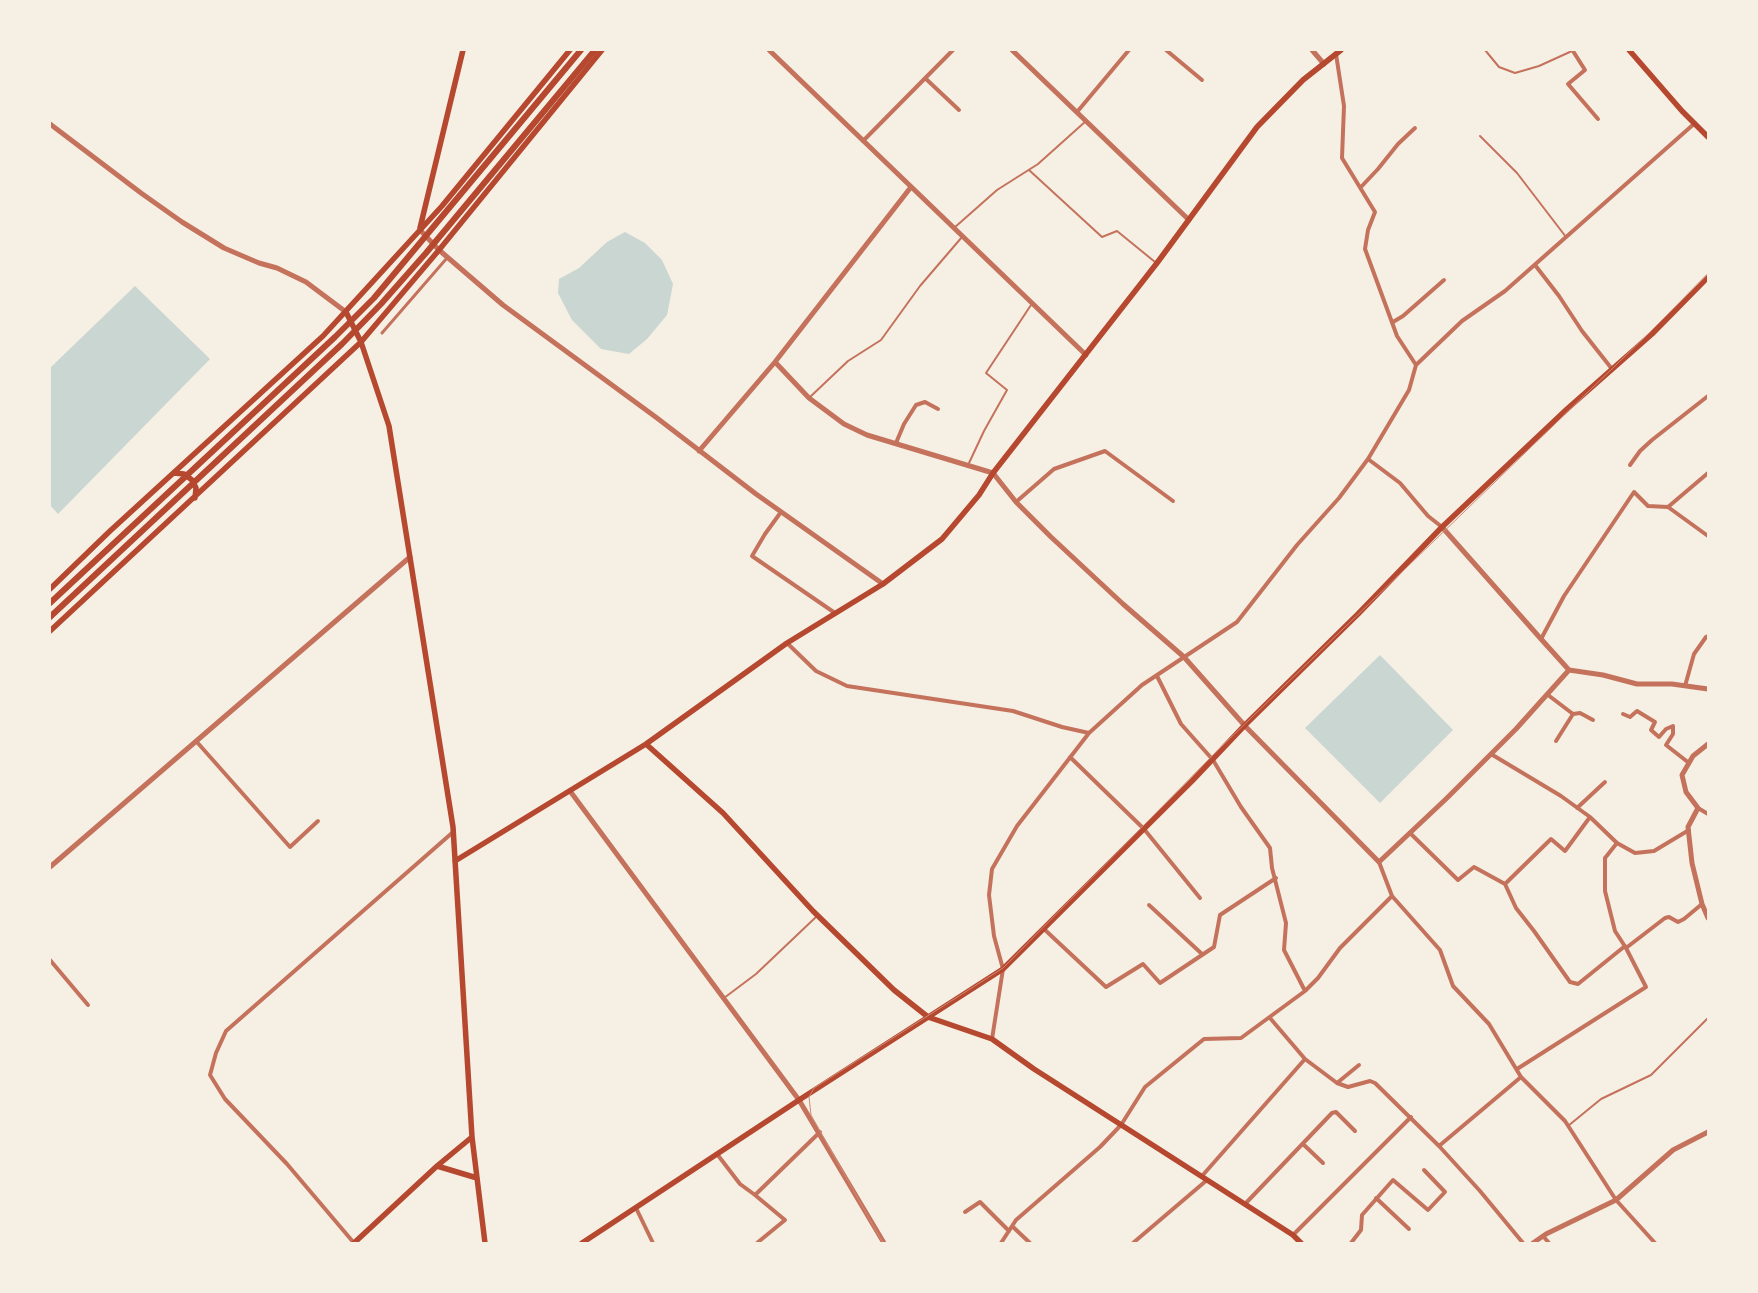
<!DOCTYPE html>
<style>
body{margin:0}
#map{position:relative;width:1758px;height:1293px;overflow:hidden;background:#f6efe4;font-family:Poppins,sans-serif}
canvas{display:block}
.frame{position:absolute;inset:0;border:51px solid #f6efe4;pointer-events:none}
</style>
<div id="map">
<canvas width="1758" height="1293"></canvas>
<div class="frame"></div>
</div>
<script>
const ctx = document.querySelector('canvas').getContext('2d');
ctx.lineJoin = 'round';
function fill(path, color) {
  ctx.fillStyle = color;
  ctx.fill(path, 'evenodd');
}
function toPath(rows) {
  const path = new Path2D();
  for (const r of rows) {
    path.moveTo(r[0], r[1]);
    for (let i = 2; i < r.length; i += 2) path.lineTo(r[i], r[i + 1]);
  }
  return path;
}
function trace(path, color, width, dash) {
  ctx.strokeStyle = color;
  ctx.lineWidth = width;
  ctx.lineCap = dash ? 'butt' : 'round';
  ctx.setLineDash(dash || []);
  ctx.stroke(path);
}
fill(toPath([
 [625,232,645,243,662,260,673,284,667,315,647,339,629,354,601,349,572,320,558,293,559,279,579,268,607,242],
 [135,286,210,359,58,514,50,505,50,368],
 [1380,655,1453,730,1380,803,1305,728]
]), '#c9d6d2');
trace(toPath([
 [1485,50,1499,67,1515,73,1539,66,1572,51],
 [1480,136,1517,173,1566,237],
 [1029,170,1102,237,1117,231,1155,262],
 [954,228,997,190,1038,164,1086,121],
 [810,397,848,361,881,340,920,286,962,237],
 [969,463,984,431,1007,390,986,373,1031,305],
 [724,998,756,974,816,917],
 [1568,1126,1601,1099,1651,1075,1708,1018]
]), '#c5725c', 2);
trace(toPath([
 [382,333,447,258]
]), '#c5725c', 3);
trace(toPath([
 [1166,50,1202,80],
 [1573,51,1585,70,1568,84,1598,119],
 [1336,54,1344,106,1342,158,1375,212,1368,230,1365,249,1397,336,1416,365],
 [925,78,959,110],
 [1077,112,1129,50],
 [863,141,953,50],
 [1361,187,1378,169,1398,144,1415,128],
 [1535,265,1559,296,1582,331,1612,369],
 [1393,322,1403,316,1444,280],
 [1416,365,1462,321,1505,291,1695,123],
 [896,443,904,424,916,405,925,402,938,409],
 [1368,459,1400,483,1428,516,1442,527],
 [1630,465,1640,451,1652,440,1708,396],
 [1016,502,1054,469,1105,451,1173,501],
 [1668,507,1708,473],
 [781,512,765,534,752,556,835,613],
 [1541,639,1564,596,1634,492,1648,506,1668,507,1708,536],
 [787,643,816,671,847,686,1013,711,1062,727,1089,733],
 [1157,676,1181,724,1213,760,1241,807,1270,848,1272,868,1286,923,1284,950,1305,991],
 [1685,686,1694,654,1706,637,1708,636],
 [1548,695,1573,714,1556,741],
 [1573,714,1580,713,1593,720],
 [1623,714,1630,717,1637,711,1655,722,1651,730,1659,737,1666,729,1673,726,1673,734,1666,745,1689,763],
 [196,741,290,847,318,821],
 [1491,754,1561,796,1590,817,1617,843,1635,853,1654,851,1689,830],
 [1070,757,1144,829,1200,898],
 [1577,808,1605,782],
 [1698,808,1708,814],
 [1410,833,1458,880,1474,867,1505,884,1516,908,1534,931,1570,982,1578,984,1625,946],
 [1379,862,1392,896,1440,950,1453,986,1489,1024,1521,1077,1565,1121,1616,1200,1655,1243],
 [1505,884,1551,839,1565,851,1590,817],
 [1149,905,1202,954],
 [1044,929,1106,987,1143,964,1160,983,1214,947,1220,915,1276,878],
 [1626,948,1665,918,1669,917,1678,922,1684,919,1702,904],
 [50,960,88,1005],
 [1270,1018,1305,1059,1337,1083,1348,1087,1370,1081,1375,1083,1439,1146,1480,1191,1523,1243],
 [992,1039,1003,969,994,936,989,895,992,869,1017,826,1089,733,1142,685,1237,622,1297,545,1339,498,1368,459,1409,390,1416,365],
 [1517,1069,1646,987,1626,948,1615,931,1605,891,1605,858,1617,843],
 [1337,1083,1359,1065],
 [1303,1144,1323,1163],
 [1439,1146,1521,1077],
 [717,1154,740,1184,755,1195],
 [1202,1176,1305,1059],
 [1376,1198,1409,1229],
 [1245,1204,1332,1113,1336,1112,1355,1131],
 [636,1208,653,1243],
 [965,1212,980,1202,1009,1231],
 [1012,1226,1030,1243],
 [1293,1235,1411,1117],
 [1543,1236,1549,1243],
 [354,1243,287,1164,225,1099,210,1075,216,1053,226,1031,452,833],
 [757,1243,785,1220,755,1195,820,1132],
 [1001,1243,1016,1220,1100,1147,1121,1125,1145,1087,1204,1039,1241,1038,1305,991,1318,978,1340,948,1392,896],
 [1133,1243,1207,1180],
 [1351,1243,1361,1230,1362,1215,1393,1180,1428,1210,1445,1192,1424,1170]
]), '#c5725c', 4);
trace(toPath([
 [769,50,1086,355],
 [1012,50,1189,220],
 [1312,50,1324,64],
 [50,124,141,193,182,222,224,248,259,263,277,268,306,282,346,312],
 [420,230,439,250,503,305,657,418,756,494,883,584],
 [775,362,809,398,844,424,867,435,993,473,1016,502,1051,537,1123,604,1184,657,1246,727,1379,862,1447,798,1516,729,1569,670],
 [699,451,775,362,911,187],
 [1442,527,1541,639,1569,670,1603,675,1637,684,1672,684,1708,689],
 [1708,744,1693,756,1682,775,1686,792,1698,808,1688,827,1692,863,1702,904,1708,918],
 [570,791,799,1100,884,1243],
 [50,867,410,557],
 [1533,1243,1546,1234,1616,1200,1673,1150,1708,1132]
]), '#c5725c', 5);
trace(toPath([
 [1629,50,1682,111,1708,137],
 [420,228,463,50],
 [346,312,361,342,389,426,453,827,472,1137,485,1243],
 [174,473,184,474,192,480,196,488,195,498],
 [50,589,110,531,323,336,442,206,570,50],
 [50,631,361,342,439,250,602,50],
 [646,744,723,813,813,911,894,990,928,1017,992,1039,1034,1069,1293,1235,1301,1243],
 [455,861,646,744,787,643,883,584,942,539,979,495,993,473,1157,263,1257,127,1303,80,1341,50],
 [437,1166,477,1178],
 [354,1243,437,1166,472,1137],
 [582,1243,799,1100,1003,969,1192,781,1245,725,1358,614,1442,527,1567,409,1652,334,1708,277]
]), '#b5482f', 5.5);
trace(toPath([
 [50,603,335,337,374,298,581,50],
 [50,617,342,344,381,304,426,253,595,50]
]), '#b5482f', 6);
trace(toPath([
 [883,1243,811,1115,809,1097,814,1088,1003,968,1221,747,1649,333,1708,274]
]), '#cf8b77', 1);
</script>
